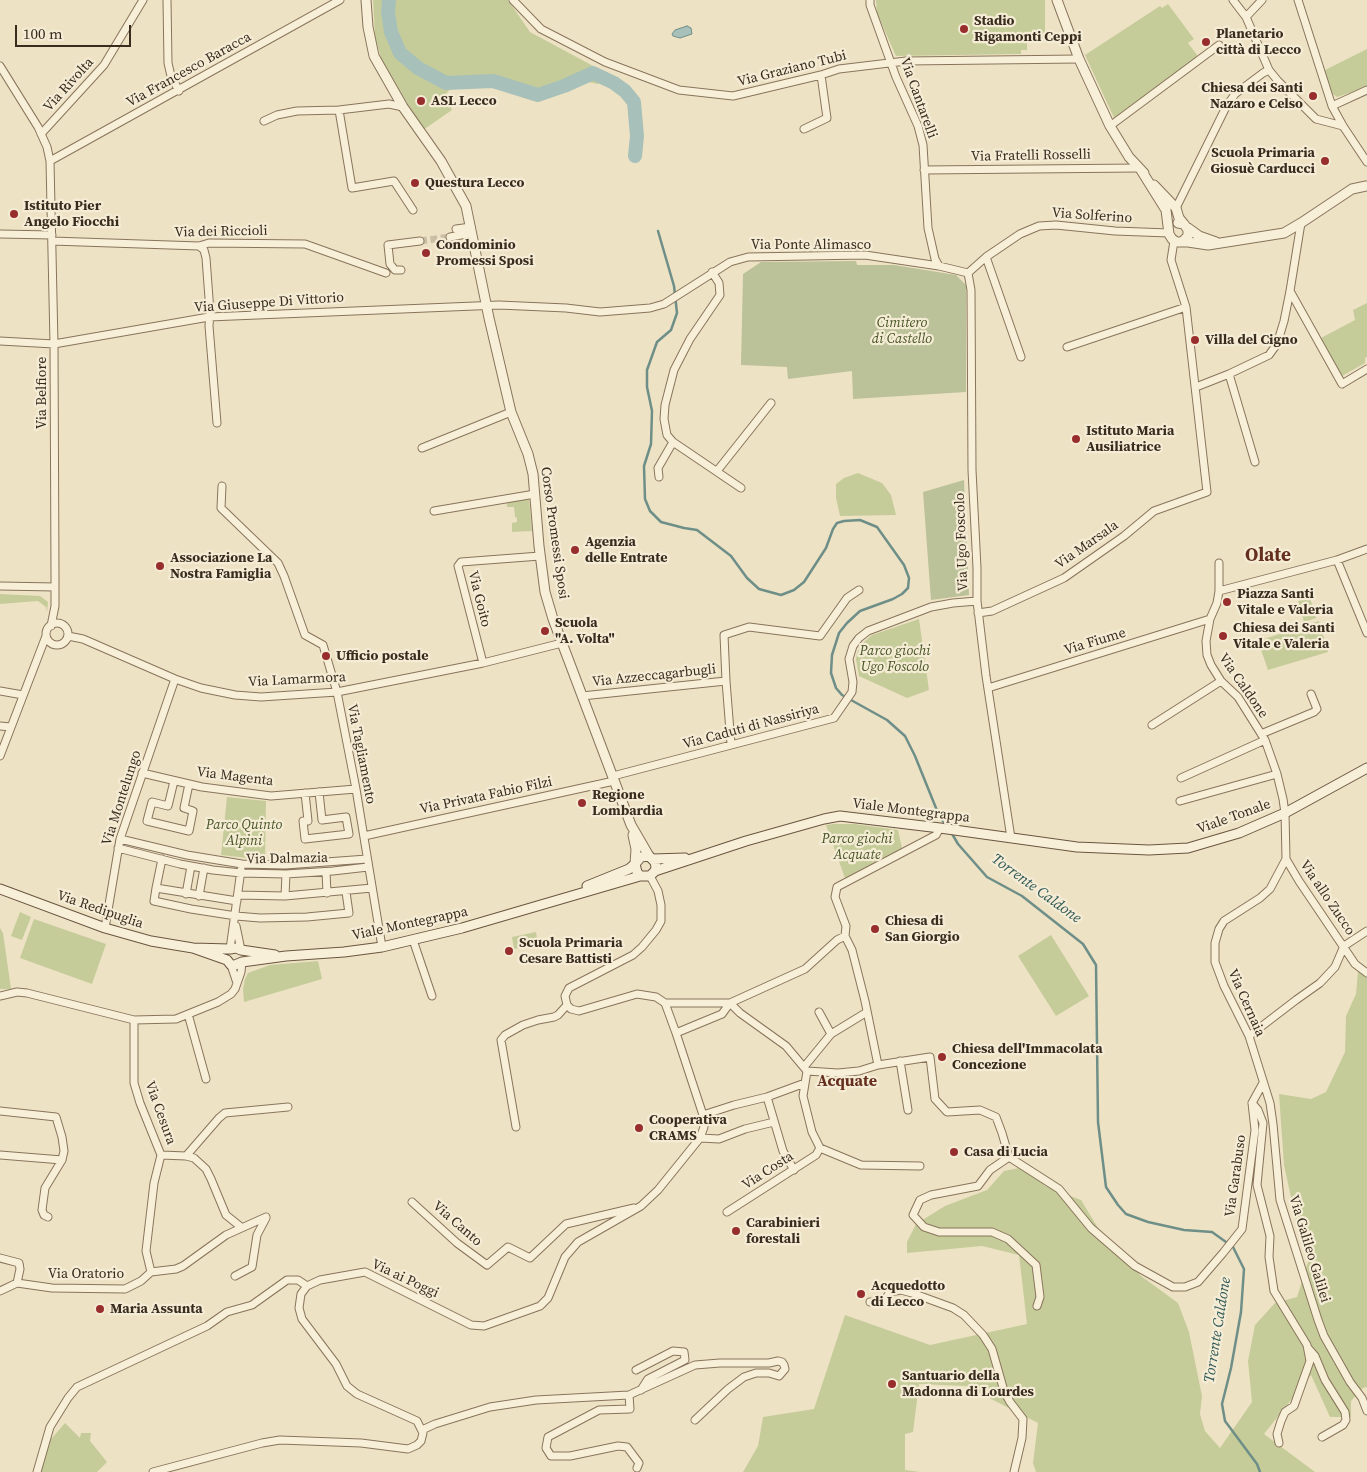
<!DOCTYPE html>
<meta charset="utf-8">
<style>
body{margin:0}
#map{position:relative;width:1367px;height:1472px;overflow:hidden;background:#eee2c5;font-family:"Source Serif 4",serif}
canvas{display:block}
.scale{position:absolute;left:15px;top:25px;width:116px;height:22px;box-sizing:border-box;border:2px solid #392c1f;border-top:0;padding-left:6px;font-size:15px;line-height:18px;white-space:nowrap;color:#392c1f;-webkit-text-stroke:4px #f5ecd5;paint-order:stroke}
</style>
<div id="map">
<canvas width="1367" height="1472"></canvas>
<div class="scale">100 m</div>
</div>
<script>
const ctx = document.querySelector('canvas').getContext('2d');
ctx.lineJoin = 'round';
function fill(path, color) {
  ctx.fillStyle = color;
  ctx.fill(path, 'evenodd');
}
function toPath(rows) {
  const path = new Path2D();
  for (const r of rows) {
    if (r.length === 3) {
      path.moveTo(r[0] + r[2], r[1]);
      path.arc(r[0], r[1], r[2], 0, 2 * Math.PI);
      continue;
    }
    path.moveTo(r[0], r[1]);
    for (let i = 2; i < r.length; i += 2) path.lineTo(r[i], r[i + 1]);
  }
  return path;
}
function trace(path, color, width, dash) {
  ctx.strokeStyle = color;
  ctx.lineWidth = width;
  ctx.lineCap = dash ? 'butt' : 'round';
  ctx.setLineDash(dash || []);
  ctx.stroke(path);
}
function label(font, color, halo, rows, align = 'center') {
  ctx.font = font + ' "Source Serif 4",serif';
  ctx.lineWidth = 4.5;
  ctx.setLineDash([]);
  ctx.textBaseline = 'middle';
  ctx.strokeStyle = halo;
  ctx.fillStyle = color;
  for (const [text, x, y, turn = 0] of rows) {
    ctx.save();
    ctx.translate(x, y);
    ctx.rotate((+turn || 0) * Math.PI / 180);
    ctx.textAlign = isNaN(turn) ? turn : align;
    if (halo) ctx.strokeText(text, 0, 0);
    ctx.fillText(text, 0, 0);
    ctx.restore();
  }
}
fill(toPath([
 [373,0,508,0,530,32,597,68,603,74,598,84,583,81,545,97,534,98,519,88,493,81,469,82,451,88,446,94,452,110,423,130,381,58,375,37],
 [876,0,1045,0,1045,39,1027,40,1027,50,1021,50,1021,54,896,56,877,13],
 [1168,4,1194,39,1188,43,1200,59,1115,120,1085,55,1160,6,1162,8],
 [1367,49,1367,87,1337,97,1330,92,1323,71],
 [1367,303,1367,357,1365,358,1365,363,1342,376,1321,338,1355,320,1353,310],
 [858,473,882,483,891,495,896,515,840,516,836,498,836,484,844,478],
 [529,499,532,531,512,532,512,523,517,522,517,518,515,517,514,507,507,507,507,502],
 [0,594,40,596,48,602,47,612,46,607,38,601,0,604],
 [1310,598,1316,618,1304,622,1298,601],
 [919,619,929,690,907,698,859,676,856,659,857,653,864,642,872,635],
 [1319,621,1328,652,1268,670,1258,641],
 [227,797,266,801,265,860,221,855],
 [834,824,854,824,898,830,902,848,845,878,826,825],
 [20,912,31,917,22,940,11,936],
 [34,919,106,944,92,984,20,958],
 [0,928,3,933,11,989,0,989],
 [536,932,538,945,514,949,512,937],
 [1051,935,1089,996,1056,1016,1018,956],
 [318,961,322,979,244,1002,243,989,245,979,248,973,270,965],
 [1358,971,1367,976,1367,1387,1363,1388,1351,1401,1351,1417,1330,1417,1311,1375,1264,1434,1315,1472,1036,1472,1033,1463,1038,1423,966,1386,919,1384,913,1432,905,1434,905,1470,920,1472,743,1472,758,1446,763,1417,814,1409,845,1315,930,1345,1027,1324,1019,1255,982,1246,907,1253,907,1242,916,1224,945,1206,987,1190,1004,1171,1019,1168,1034,1173,1045,1186,1081,1200,1103,1236,1141,1276,1178,1303,1189,1332,1202,1396,1200,1414,1205,1431,1220,1448,1252,1402,1248,1361,1255,1325,1275,1303,1297,1297,1309,1259,1297,1225,1284,1165,1279,1094,1311,1099,1326,1092,1345,1052,1346,1016,1356,994],
 [65,1423,80,1438,81,1433,91,1433,90,1441,107,1462,97,1472,39,1472,46,1445]
]), '#c5cc99');
fill(toPath([
 [856,261,857,265,894,265,956,275,966,285,966,392,853,399,852,371,788,379,787,367,741,365,743,274,761,262],
 [964,480,969,595,931,600,923,492]
]), '#bbc198');
const water = toPath([
 [687,26,691,28,692,34,680,38,673,36,672,34,675,30,687,26]
]);
fill(water, '#a7c1ba');
trace(water, '#6e8f88', 1);
trace(toPath([
 [658,231,674,286,677,313,671,330,657,342,647,370,647,387,652,411,651,444,644,466,645,499,650,511,661,522,684,528,697,530,731,556,747,578,759,589,781,595,794,590,804,582,826,548,833,529,837,523,844,521,860,520,877,527,904,565,909,578,908,588,902,594,893,599,860,611,847,623,839,633,832,655,831,673,836,688,842,695,887,720,905,736,915,756,938,813,946,826],
 [951,832,958,844,987,877,1022,896,1083,944,1096,965,1098,1122,1106,1187,1118,1205,1126,1214,1148,1222,1184,1230,1212,1232,1233,1247,1244,1269,1241,1312,1231,1368,1222,1404,1225,1421,1257,1464,1260,1472]
]), '#6e8f88', 2.5);
trace(toPath([
 [389,0,388,12,391,32,400,53,418,68,446,83,493,81,538,95,564,86,593,73,614,83,625,91,634,102,637,136,635,156]
]), '#a7c1ba', 14);
trace(toPath([
 [420,241,450,237]
]), '#cabea4', 7, [7, 3.5]);
const minor = toPath([
 [167,0,168,63,171,76,179,91],
 [513,0,541,29,605,62,679,90,733,96,821,75,839,69,906,61,1079,59],
 [870,0,870,5,896,77,918,126,923,145,928,228,935,259,939,266],
 [1233,0,1246,17,1269,70,1278,81,1316,119,1343,126],
 [1298,0,1332,106,1343,126,1367,162],
 [1246,17,1262,0],
 [0,66,38,127,47,147,50,161,54,344,55,575,55,606,51,626],
 [1332,106,1367,90],
 [339,110,352,188,394,181,413,210],
 [264,121,277,115,297,111,339,110,389,104,403,107],
 [1110,126,1219,45],
 [804,129,827,118,821,75],
 [41,134,104,65,143,0],
 [50,161,340,0],
 [924,170,1138,168],
 [1176,208,1226,107,1235,94,1263,73,1269,70],
 [456,229,471,227],
 [0,234,52,235],
 [450,237,472,233],
 [52,241,199,246,209,243,305,244,386,273],
 [199,246,204,250,206,258,210,312,209,326,217,423],
 [986,257,1021,357],
 [401,270,395,270,390,264,388,245,420,241],
 [712,272,719,283,720,295,690,339,674,370,665,405,664,419,667,435,673,442,741,488],
 [968,273,971,290,972,470,977,568,977,601,986,676,1011,838],
 [968,273,986,257,1020,234,1039,226,1056,225,1115,231,1169,233],
 [1290,291,1342,384,1367,369],
 [0,341,54,344,209,317,499,305,566,308,600,312,650,308,664,304,730,262,748,257,865,255,939,266,968,273],
 [1067,347,1186,307],
 [1229,374,1255,462],
 [1196,387,1229,374,1269,355,1277,344,1284,321,1290,291,1301,223],
 [422,448,511,412],
 [717,471,771,403],
 [659,477,658,468,673,442],
 [222,486,221,508,278,563,284,576,305,635,323,645,337,692,356,789,382,947],
 [434,511,535,494],
 [1337,560,1367,633],
 [1219,563,1219,591,1217,603,1210,619,1206,641,1207,655,1211,665,1221,681,1238,697,1265,740,1277,774,1283,799,1285,813,1286,859,1270,889,1260,898,1224,921,1219,929,1215,943,1215,962,1224,986,1249,1036,1270,1103,1273,1124,1280,1200,1318,1320,1324,1336,1350,1382,1362,1398,1367,1411],
 [0,586,55,587],
 [1219,591,1337,560,1367,549],
 [978,613,992,611,1064,578,1124,536,1154,511,1207,492,1186,307,1171,260,1174,241],
 [57,634,11],
 [68,636,83,639,175,679,201,688,235,695,261,697,337,692,483,663,562,643],
 [483,663,458,566,461,562,540,556],
 [726,681,724,635,749,627,820,636,847,598,859,590],
 [988,688,1210,619],
 [0,691,23,695],
 [582,696,726,681,731,744],
 [1152,725,1221,681],
 [0,726,11,727],
 [1261,734,1314,712,1317,709,1311,694],
 [0,756,46,636],
 [142,773,202,787,271,796,356,789],
 [613,776,834,718,852,692,853,682,849,659,853,646,859,638,868,631,931,607,953,603,977,601],
 [1181,778,1265,740],
 [174,781,168,806,152,802,147,821,189,831,193,811,184,808,189,784],
 [305,793,308,821,303,821,305,839,349,834,346,817,322,820,319,792],
 [1180,801,1277,774],
 [364,836,614,781],
 [120,839,187,855,242,864,285,865,367,859],
 [118,848,180,864,213,870,241,873,286,874,333,871,368,867],
 [1286,859,1299,881,1355,964,1367,973],
 [326,872,327,893],
 [286,874,285,896,372,888],
 [650,876,658,891,661,905,661,921,656,930,642,947,633,955,569,988,565,996,567,1005,571,1009,579,1011,637,994,656,997,665,1003],
 [156,888,162,859],
 [186,894,191,866],
 [238,895,285,896],
 [199,896,204,868],
 [237,901,156,888,154,901,191,909,236,916,260,918,307,917,349,913,346,892],
 [236,926,241,950],
 [105,928,120,839,175,679],
 [413,940,432,996],
 [230,949,241,870],
 [231,965,237,983],
 [0,996,17,992,27,993,134,1020,176,1019,218,1002,231,994,235,989,241,972,242,962],
 [665,1003,730,1003,805,969,837,940,845,936],
 [730,1003,740,1013,786,1046,807,1071],
 [819,1012,831,1034],
 [188,1014,206,1079],
 [134,1020,134,1083,140,1103,161,1155,154,1183,146,1251,151,1272],
 [676,1033,722,1014,730,1003],
 [1249,1036,1296,1000,1320,983,1335,967,1344,946,1367,931],
 [900,1061,908,1110],
 [878,1065,865,1001,852,950,845,936,846,926,835,897,837,887,936,835,940,828],
 [804,1067,831,1034,867,1012],
 [807,1071,838,1073,859,1071,878,1065,930,1057,935,1099,947,1112,980,1110,996,1117,1002,1133,1009,1157,1059,1189,1091,1228,1135,1266,1173,1287,1185,1287,1198,1282,1223,1253,1242,1229,1255,1130,1252,1103,1263,1083],
 [807,1071,803,1096,812,1132,820,1148,861,1165,920,1166],
 [767,1097,783,1151,794,1170],
 [1252,1103,1258,1110,1263,1123,1257,1185,1270,1236,1269,1257,1274,1291,1307,1345,1310,1361,1294,1406,1285,1412,1281,1421,1277,1434,1279,1443],
 [0,1111,56,1117,62,1137,64,1151,62,1160,45,1188,42,1210,44,1215,48,1217],
 [703,1115,734,1105,767,1097,805,1083],
 [516,1127,501,1040,505,1035,523,1025,538,1020,554,1017,558,1015,567,1005],
 [700,1138,719,1139,745,1129,774,1122],
 [0,1155,62,1160],
 [161,1155,186,1156,194,1158,206,1169,211,1179,226,1215,241,1227],
 [186,1156,219,1118,225,1113,288,1107],
 [1009,1157,990,1170,978,1186,931,1195,920,1200,913,1215,924,1227,939,1232,992,1232,1008,1239,1036,1265,1040,1297,1037,1306],
 [412,1202,457,1243,487,1265,508,1247,530,1258,566,1224,634,1208],
 [727,1212,816,1155,820,1148],
 [0,1258,19,1263,20,1269,17,1283],
 [151,1272,176,1269,183,1266,226,1235,266,1217],
 [235,1276,252,1267,257,1235,266,1218],
 [17,1283,52,1288,125,1289,141,1281,151,1272],
 [0,1291,17,1283],
 [870,1302,883,1303,890,1292,901,1290,912,1293,953,1308,964,1315,983,1335,992,1349,1004,1391,1010,1402,1023,1419,1022,1438,1014,1472],
 [1308,1348,1315,1356,1325,1380,1345,1412,1346,1420,1343,1425,1322,1437],
 [636,1370,673,1351,684,1352,685,1360,648,1379,641,1390],
 [629,1395,630,1409,599,1410,548,1437,546,1448,551,1456,570,1456,618,1446,627,1447,639,1463,637,1468],
 [422,1430,435,1424,490,1407,536,1400,629,1395,695,1365,720,1363,769,1363,778,1361,782,1362,784,1365,785,1369,779,1376,769,1373,756,1373,744,1377,728,1389,695,1420],
 [37,1472,50,1427,68,1398,77,1387,207,1326,227,1312,252,1305,287,1280,298,1280,307,1286],
 [153,1472,262,1443,280,1440,361,1443,408,1449,417,1445,421,1441,423,1433,417,1421,357,1394,347,1386,336,1364,302,1319,299,1308,301,1294,307,1286,320,1280,365,1272,471,1325,484,1326,540,1306,548,1298,565,1257,578,1242,641,1206,658,1190,700,1138,704,1127,703,1115,676,1033,665,1003]
]);
const tertiary = toPath([
 [366,0,368,27,374,56,403,107,441,161,466,206,489,318,511,412,528,454,533,474,539,546,545,592,553,619,631,825,649,856],
 [1057,0,1079,59,1110,126,1129,157,1144,173],
 [1141,170,1166,210,1169,234,1172,239,1177,242,1188,242,1208,245,1284,233,1301,223,1352,189,1366,186],
 [1154,185,1176,208,1179,218,1183,223],
 [1178,223,1184,224,1188,230,1188,236,1183,241],
 [1188,228,1199,236,1216,242],
 [633,835,636,849,635,864]
]);
const secondary = toPath([
 [653,859,685,858],
 [655,871,746,841,824,819,840,816,940,828,1077,847,1149,850,1188,848,1239,833,1285,813,1367,768],
 [587,886,629,869,635,864],
 [0,889,105,928,151,941,193,948,230,949,236,948,241,950,275,955],
 [193,948,227,960,231,965,235,965,242,962,286,956,344,952,382,947,462,928,640,876,650,876,655,871,656,867,655,862,649,856,641,857,635,864,637,872,640,876]
]);
trace(minor, '#88745b', 9);
trace(tertiary, '#88745b', 11);
trace(secondary, '#6a553f', 11);
trace(minor, '#f8efd9', 7);
trace(tertiary, '#f8efd9', 9);
trace(secondary, '#f8efd9', 9);
for (const [x, y, r, color] of [
 [964,29,5,"#972d2c"],
 [1206,42,5,"#972d2c"],
 [1313,96,5,"#972d2c"],
 [421,101,5,"#972d2c"],
 [1325,161,5,"#972d2c"],
 [415,183,5,"#972d2c"],
 [14,214,5,"#972d2c"],
 [426,253,5,"#972d2c"],
 [1195,340,5,"#972d2c"],
 [1076,439,5,"#972d2c"],
 [575,550,5,"#972d2c"],
 [160,566,5,"#972d2c"],
 [1227,602,5,"#972d2c"],
 [545,631,5,"#972d2c"],
 [1223,636,5,"#972d2c"],
 [326,656,5,"#972d2c"],
 [582,803,5,"#972d2c"],
 [875,929,5,"#972d2c"],
 [509,951,5,"#972d2c"],
 [942,1057,5,"#972d2c"],
 [639,1128,5,"#972d2c"],
 [954,1152,5,"#972d2c"],
 [736,1231,5,"#972d2c"],
 [861,1294,5,"#972d2c"],
 [100,1309,5,"#972d2c"],
 [892,1384,5,"#972d2c"]
]) {
  const dot = new Path2D();
  dot.arc(x, y, r, 0, 2 * Math.PI);
  ctx.fillStyle = color;
  ctx.fill(dot);
  trace(dot, '#f5ecd5', 2);
}
label('bold 14px', '#392c1f', '#f5ecd5', [
 ["Stadio",974,21],
 ["Rigamonti Ceppi",974,37],
 ["Planetario",1216,34],
 ["città di Lecco",1216,50],
 ["Chiesa dei Santi",1303,88,"right"],
 ["Nazaro e Celso",1303,104,"right"],
 ["ASL Lecco",431,101],
 ["Scuola Primaria",1315,153,"right"],
 ["Giosuè Carducci",1315,169,"right"],
 ["Questura Lecco",425,183],
 ["Istituto Pier",24,206],
 ["Angelo Fiocchi",24,222],
 ["Condominio",436,245],
 ["Promessi Sposi",436,261],
 ["Villa del Cigno",1205,340],
 ["Istituto Maria",1086,431],
 ["Ausiliatrice",1086,447],
 ["Agenzia",585,542],
 ["delle Entrate",585,558],
 ["Associazione La",170,558],
 ["Nostra Famiglia",170,574],
 ["Piazza Santi",1237,594],
 ["Vitale e Valeria",1237,610],
 ["Scuola",555,623],
 ["\"A. Volta\"",555,639],
 ["Chiesa dei Santi",1233,628],
 ["Vitale e Valeria",1233,644],
 ["Ufficio postale",336,656],
 ["Regione",592,795],
 ["Lombardia",592,811],
 ["Chiesa di",885,921],
 ["San Giorgio",885,937],
 ["Scuola Primaria",519,943],
 ["Cesare Battisti",519,959],
 ["Chiesa dell'Immacolata",952,1049],
 ["Concezione",952,1065],
 ["Cooperativa",649,1120],
 ["CRAMS",649,1136],
 ["Casa di Lucia",964,1152],
 ["Carabinieri",746,1223],
 ["forestali",746,1239],
 ["Acquedotto",871,1286],
 ["di Lecco",871,1302],
 ["Maria Assunta",110,1309],
 ["Santuario della",902,1376],
 ["Madonna di Lourdes",902,1392]
], 'left');
label('14px', '#392c1f', '#f5ecd5', [
 ["Via Graziano Tubi",792,69,-14],
 ["Via Francesco Baracca",189,70,-29],
 ["Via Rivolta",69,85,-48],
 ["Via Cantarelli",918,98,70],
 ["Via Fratelli Rosselli",1031,156,-1],
 ["Via Solferino",1092,216,4],
 ["Via dei Riccioli",221,232,-1],
 ["Via Ponte Alimasco",811,245],
 ["Via Giuseppe Di Vittorio",269,303,-4],
 ["Via Belfiore",42,393,-90],
 ["Corso Promessi Sposi",554,533,82],
 ["Via Ugo Foscolo",962,542,-92],
 ["Via Marsala",1087,545,-35],
 ["Via Goito",479,599,76],
 ["Via Fiume",1095,642,-17],
 ["Via Azzeccagarbugli",654,676,-6],
 ["Via Lamarmora",297,680,-3],
 ["Via Caldone",1243,686,55],
 ["Via Caduti di Nassiriya",751,727,-15],
 ["Via Tagliamento",361,754,79],
 ["Via Magenta",235,777,7],
 ["Via Privata Fabio Filzi",486,796,-12],
 ["Via Montelungo",122,798,-72],
 ["Viale Montegrappa",911,811,7],
 ["Viale Tonale",1234,817,-20],
 ["Via Dalmazia",287,859,-1],
 ["Via allo Zucco",1327,898,56],
 ["Via Redipuglia",100,910,19],
 ["Viale Montegrappa",410,924,-12],
 ["Via Cernaia",1246,1003,66],
 ["Via Cesura",160,1113,70],
 ["Via Costa",768,1171,-33],
 ["Via Garabuso",1236,1176,-82],
 ["Via Canto",457,1224,41],
 ["Via Galileo Galilei",1309,1249,73],
 ["Via Oratorio",86,1274],
 ["Via ai Poggi",405,1279,25]
]);
label('italic 14px', '#485526', '#f5ecd5', [
 ["Cimitero",902,323],
 ["di Castello",902,339],
 ["Parco giochi",895,651],
 ["Ugo Foscolo",895,667],
 ["Parco Quinto",244,825],
 ["Alpini",244,841],
 ["Parco giochi",857,839],
 ["Acquate",857,855]
]);
label('italic 15px', '#2f5856', '#f5ecd5', [
 ["Torrente Caldone",1036,889,36],
 ["Torrente Caldone",1218,1330,-81]
]);
label('bold 16px', '#652f1f', '#f5ecd5', [
 ["Acquate",847,1082]
]);
label('bold 19px', '#652f1f', '#f5ecd5', [
 ["Olate",1268,556]
]);
</script>
